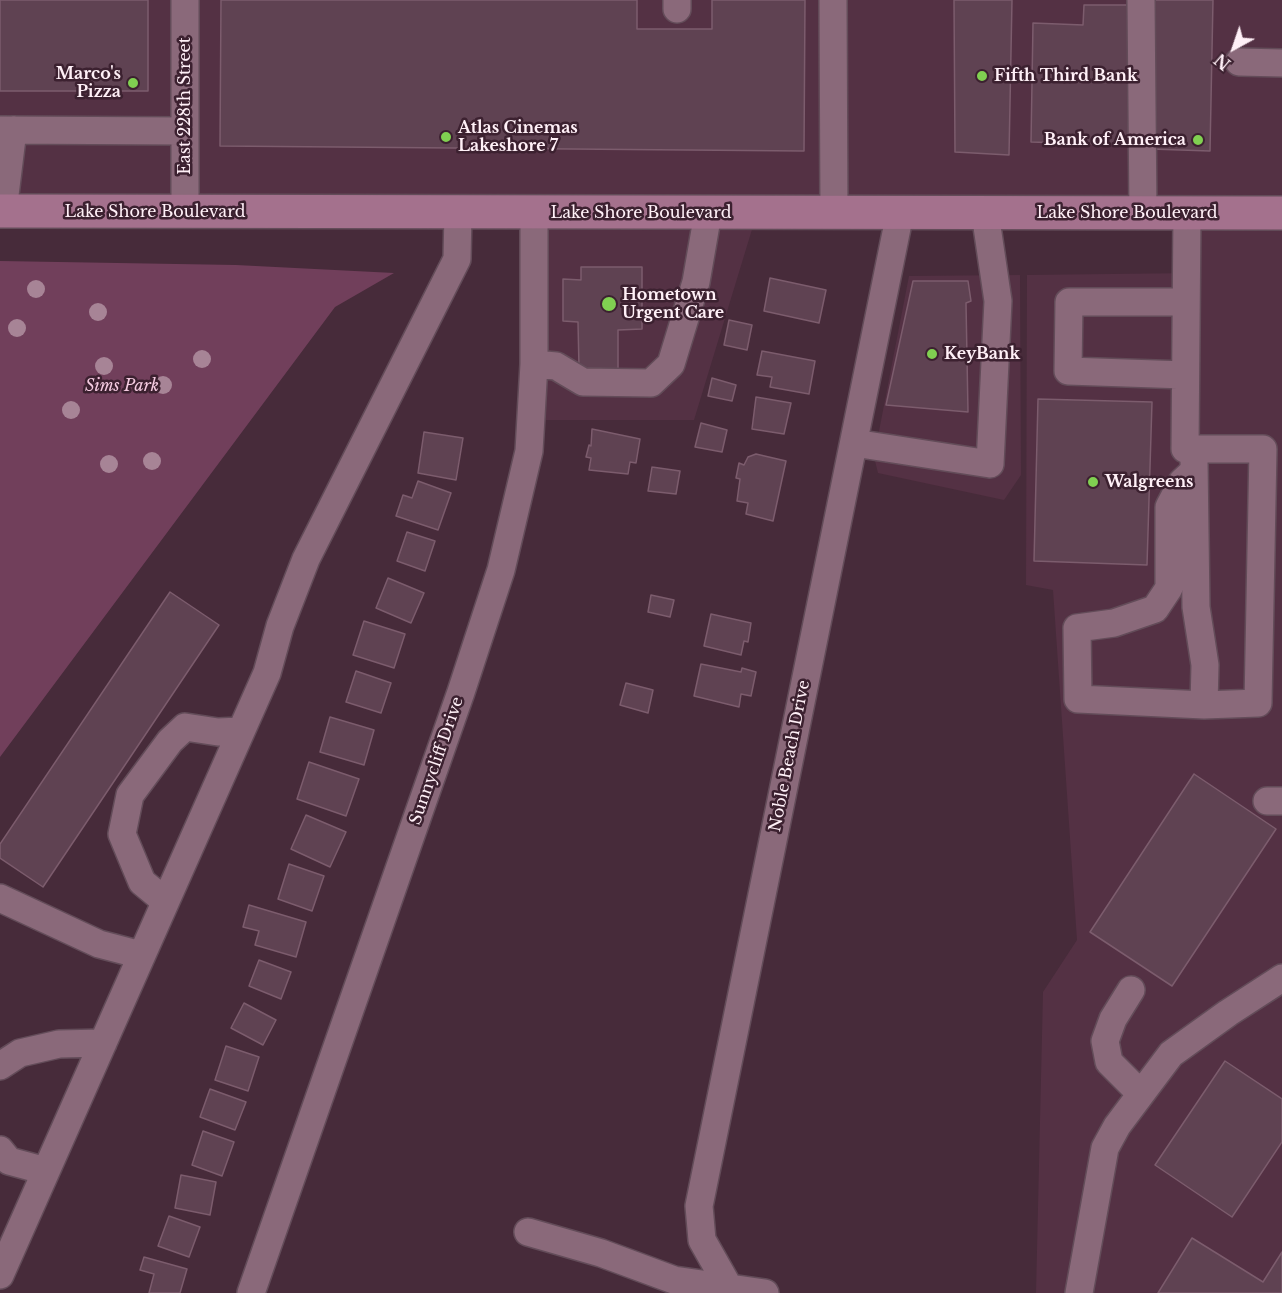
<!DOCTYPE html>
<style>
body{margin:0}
#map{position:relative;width:1282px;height:1293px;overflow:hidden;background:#472b3a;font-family:"Libre Baskerville",serif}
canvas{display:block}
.north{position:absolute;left:1204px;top:18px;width:60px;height:60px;-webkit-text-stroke:4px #3c2130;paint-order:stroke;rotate:220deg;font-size:16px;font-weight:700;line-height:24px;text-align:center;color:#fff0f7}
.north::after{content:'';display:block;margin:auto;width:21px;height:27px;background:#fff0f7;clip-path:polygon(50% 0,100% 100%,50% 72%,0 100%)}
</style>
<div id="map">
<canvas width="1282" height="1293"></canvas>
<div class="north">N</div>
</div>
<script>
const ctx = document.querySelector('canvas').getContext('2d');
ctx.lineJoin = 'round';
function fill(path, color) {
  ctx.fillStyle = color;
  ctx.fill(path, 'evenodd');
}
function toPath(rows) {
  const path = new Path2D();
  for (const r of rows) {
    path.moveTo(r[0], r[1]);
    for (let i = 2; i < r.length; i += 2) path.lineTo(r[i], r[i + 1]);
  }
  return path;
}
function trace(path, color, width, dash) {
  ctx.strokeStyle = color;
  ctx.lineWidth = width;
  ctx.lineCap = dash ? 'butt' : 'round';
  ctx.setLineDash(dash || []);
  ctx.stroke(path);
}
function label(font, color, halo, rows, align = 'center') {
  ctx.font = font + ' "Libre Baskerville",serif';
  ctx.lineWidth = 5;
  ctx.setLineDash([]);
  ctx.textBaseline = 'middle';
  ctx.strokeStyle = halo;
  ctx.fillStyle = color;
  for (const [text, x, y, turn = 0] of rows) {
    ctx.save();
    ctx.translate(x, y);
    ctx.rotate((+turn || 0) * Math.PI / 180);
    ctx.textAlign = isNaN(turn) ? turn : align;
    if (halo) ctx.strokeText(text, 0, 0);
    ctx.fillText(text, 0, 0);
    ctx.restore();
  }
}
fill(toPath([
 [0,0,1282,0,1282,1293,1036,1293,1043,992,1077,940,1053,590,1026,585,1027,275,1196,273,1196,213,757,213,694,420,531,420,534,212,0,211],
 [1020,275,1021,475,1004,500,878,473,874,457,909,276]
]), '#543144');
fill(toPath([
 [0,261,236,265,394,273,335,307,0,757]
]), '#713f5b');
const building = toPath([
 [0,0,148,0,148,91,0,91,0,0],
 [221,0,637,0,637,29,712,29,712,0,805,0,804,151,220,146,221,0],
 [954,0,1012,0,1009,155,955,152,954,0],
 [1154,0,1213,0,1210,151,1151,149,1154,0],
 [1084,5,1131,5,1128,145,1031,142,1033,23,1083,25,1084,5],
 [581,267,642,267,642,329,618,330,618,369,579,368,578,322,563,321,563,279,581,280,581,267],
 [770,278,826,290,819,323,764,311,770,278],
 [913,281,968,281,971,301,966,303,968,412,886,405,913,281],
 [729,320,752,325,747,350,724,345,729,320],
 [762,351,815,361,809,394,770,387,772,377,757,375,762,351],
 [712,378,736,385,732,401,708,396,712,378],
 [756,397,791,403,784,434,752,429,756,397],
 [1038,399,1152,402,1147,565,1034,561,1038,399],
 [701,423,727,430,722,452,695,447,701,423],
 [592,429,640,439,636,463,630,462,628,474,589,470,591,458,586,457,589,445,591,446,592,429],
 [424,432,463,438,456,480,418,473,424,432],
 [756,454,786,461,773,521,746,514,748,503,737,501,740,479,736,478,739,463,744,465,748,457,756,454],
 [652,467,680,471,676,494,648,491,652,467],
 [418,481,451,493,438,530,396,516,403,495,412,498,418,481],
 [407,532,435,541,425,571,397,561,407,532],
 [388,578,424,593,411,623,376,608,388,578],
 [170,592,219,625,43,887,0,858,0,844,170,592],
 [651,595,674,600,670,617,648,612,651,595],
 [711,614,751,623,748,642,744,641,741,655,704,646,711,614],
 [364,621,405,634,394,668,353,655,364,621],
 [701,664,741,672,742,668,756,672,751,696,741,694,739,707,694,696,701,664],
 [356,671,391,683,381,713,346,702,356,671],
 [626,683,653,690,648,713,620,705,626,683],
 [330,717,374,730,364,765,320,752,330,717],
 [309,762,359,779,346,816,297,799,309,762],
 [1194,774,1276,829,1172,986,1090,932,1194,774],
 [306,815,346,832,330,867,291,849,306,815],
 [289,864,324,876,312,911,278,899,289,864],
 [249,905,306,922,296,957,255,945,259,931,243,927,249,905],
 [259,960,291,972,281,999,249,986,259,960],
 [244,1003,276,1020,263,1045,231,1028,244,1003],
 [226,1046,259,1057,248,1091,215,1080,226,1046],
 [1225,1061,1282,1099,1282,1142,1232,1217,1155,1165,1225,1061],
 [210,1089,246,1102,235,1130,200,1117,210,1089],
 [203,1131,234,1142,222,1176,192,1165,203,1131],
 [181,1175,216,1182,210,1215,175,1208,181,1175],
 [169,1216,200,1227,189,1257,158,1246,169,1216],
 [1192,1238,1263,1282,1282,1252,1282,1293,1158,1293,1192,1238],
 [144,1257,187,1269,180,1293,149,1293,154,1274,140,1270,144,1257]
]);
fill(building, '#5f4252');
trace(building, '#7c5c6d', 1.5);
const minor = toPath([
 [185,0,185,212],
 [833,0,834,213],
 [1141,0,1143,213],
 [677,9,677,0],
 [1239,62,1282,63],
 [0,130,185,131],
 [3,211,13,130],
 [1187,213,1185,449,1263,449,1258,703,1204,705,1078,699,1077,628,1114,623,1155,609,1169,588,1169,507,1182,482,1194,471],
 [534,364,556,366,583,382,651,383,671,364,696,282,708,213],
 [1185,375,1068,371,1069,302,1186,302],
 [854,443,990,464,998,301,985,213],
 [1194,461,1196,607,1205,665,1204,705],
 [1267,801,1282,801],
 [0,898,99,944,141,955],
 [165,901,142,882,122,834,130,795,170,741,185,727,218,732,241,731],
 [1131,990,1113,1019,1105,1041,1109,1062,1141,1094],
 [0,1066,20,1053,59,1044,103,1043],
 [0,1150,9,1161,46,1171],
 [528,1232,601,1253,674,1280,765,1293],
 [0,1275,267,673,280,626,306,559,457,259,458,212],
 [251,1293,461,692,501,570,529,451,534,364,534,212],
 [727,1293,728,1286,702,1240,699,1206,900,213],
 [1079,1293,1105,1148,1117,1126,1171,1054,1228,1013,1282,978]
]);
const major = toPath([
 [0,211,1282,213]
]);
trace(minor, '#634c59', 30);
trace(major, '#634c59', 36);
trace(minor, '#8a697a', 27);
trace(major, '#a4718d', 33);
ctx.fillStyle = '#a78496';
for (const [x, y] of [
 [36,289],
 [98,312],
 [17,328],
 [202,359],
 [104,366],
 [163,385],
 [71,410],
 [152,461],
 [109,464]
]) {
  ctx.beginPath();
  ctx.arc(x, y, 9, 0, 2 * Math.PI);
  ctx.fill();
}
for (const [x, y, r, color] of [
 [982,76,6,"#80d051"],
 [133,83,6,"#80d051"],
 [446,137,6,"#80d051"],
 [1198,140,6,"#80d051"],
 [609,304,8,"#80d051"],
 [932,354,6,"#80d051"],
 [1093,482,6,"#80d051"]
]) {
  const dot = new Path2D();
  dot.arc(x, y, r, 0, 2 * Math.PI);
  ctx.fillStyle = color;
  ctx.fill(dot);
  trace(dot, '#3c2130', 2);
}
label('bold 16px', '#fff0f7', '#3c2130', [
 ["Marco's",121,74,"right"],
 ["Pizza",121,92,"right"],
 ["Fifth Third Bank",994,76],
 ["Atlas Cinemas",458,128],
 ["Lakeshore 7",458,146],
 ["Bank of America",1186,140,"right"],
 ["Hometown",622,295],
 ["Urgent Care",622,313],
 ["KeyBank",944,354],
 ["Walgreens",1105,482]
], 'left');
label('16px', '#fff0f7', '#3c2130', [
 ["East 228th Street",185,106,-90],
 ["Lake Shore Boulevard",155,212],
 ["Lake Shore Boulevard",641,213],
 ["Lake Shore Boulevard",1127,213],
 ["Noble Beach Drive",790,756,-79],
 ["Sunnycliff Drive",437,761,-71]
]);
label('italic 16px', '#f6cce2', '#3c2130', [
 ["Sims Park",122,386]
]);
</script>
